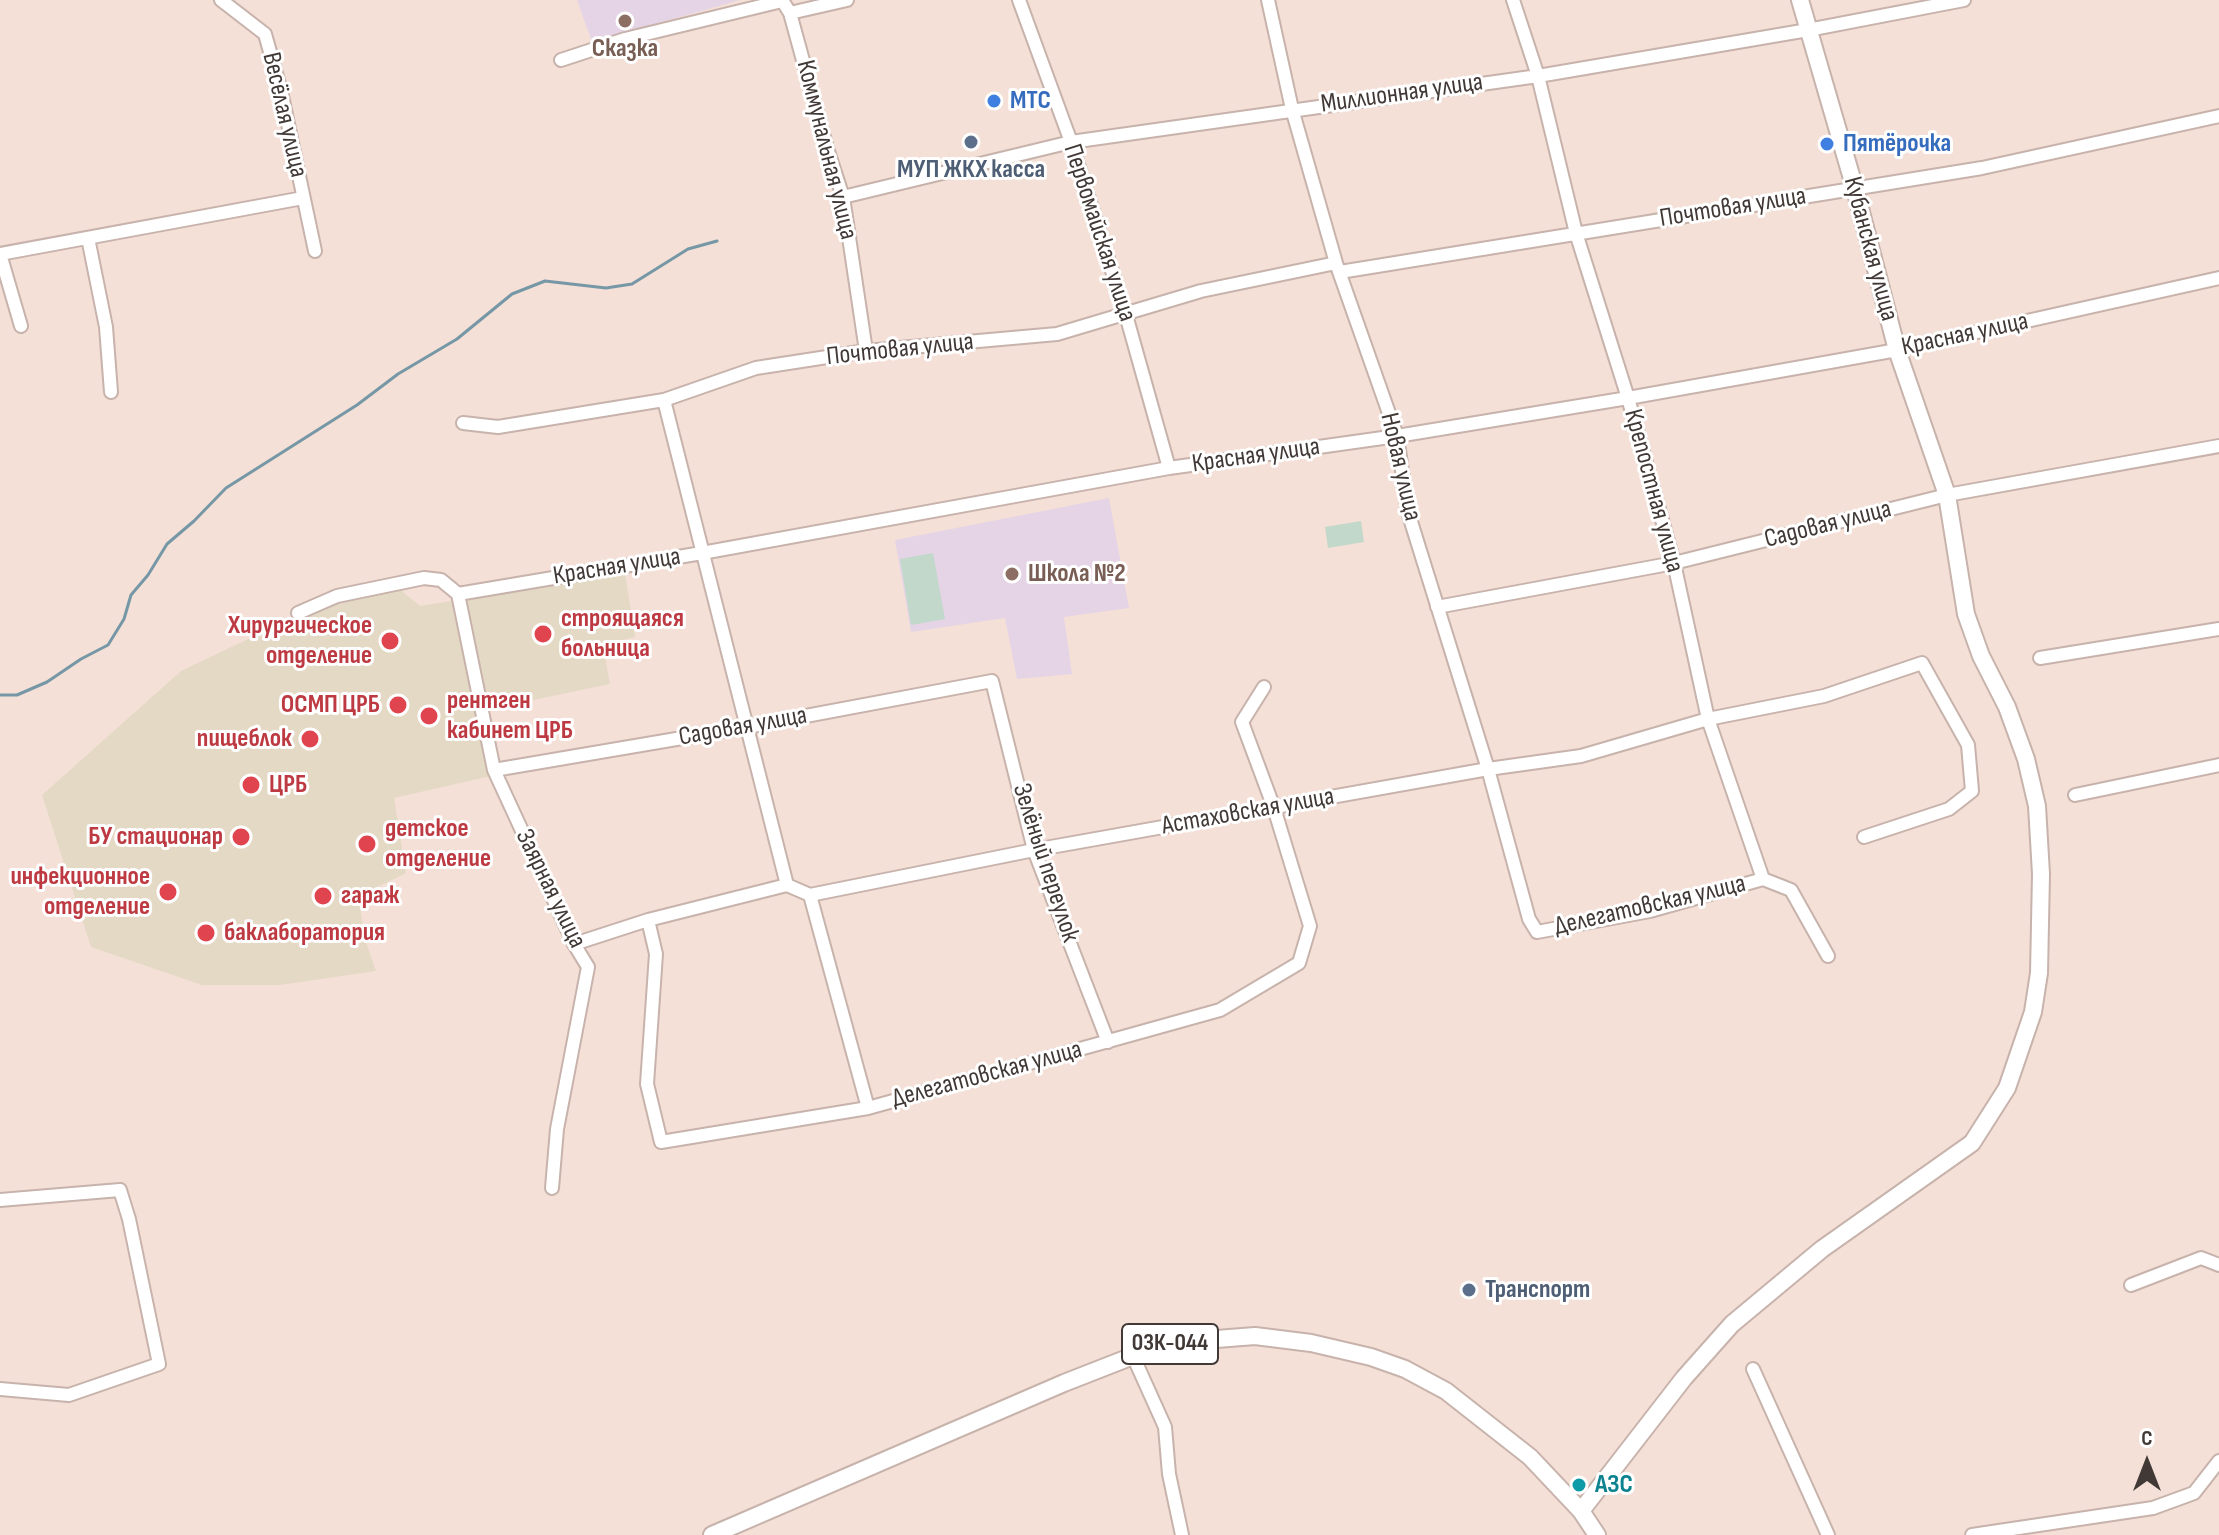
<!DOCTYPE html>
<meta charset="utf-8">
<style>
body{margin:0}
#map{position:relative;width:2219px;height:1535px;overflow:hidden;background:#f4e0d7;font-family:"Sofia Sans Condensed",sans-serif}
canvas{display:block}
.north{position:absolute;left:2107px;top:1423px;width:80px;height:80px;-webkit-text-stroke:6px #fff;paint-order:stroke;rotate:0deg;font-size:22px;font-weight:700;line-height:32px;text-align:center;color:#413936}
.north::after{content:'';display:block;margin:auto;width:28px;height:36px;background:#413936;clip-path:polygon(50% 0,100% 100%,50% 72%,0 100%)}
</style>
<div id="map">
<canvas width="2219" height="1535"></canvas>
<div class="north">С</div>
</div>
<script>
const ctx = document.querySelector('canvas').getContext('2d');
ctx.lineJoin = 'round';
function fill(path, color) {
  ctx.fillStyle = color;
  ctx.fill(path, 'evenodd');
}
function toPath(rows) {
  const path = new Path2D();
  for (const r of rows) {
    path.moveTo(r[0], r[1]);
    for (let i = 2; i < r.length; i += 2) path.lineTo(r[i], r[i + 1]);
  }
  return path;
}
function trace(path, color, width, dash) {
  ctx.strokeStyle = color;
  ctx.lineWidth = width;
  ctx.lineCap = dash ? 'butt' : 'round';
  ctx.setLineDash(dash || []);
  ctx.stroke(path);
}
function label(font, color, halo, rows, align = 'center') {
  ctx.font = font + ' "Sofia Sans Condensed",sans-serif';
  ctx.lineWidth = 6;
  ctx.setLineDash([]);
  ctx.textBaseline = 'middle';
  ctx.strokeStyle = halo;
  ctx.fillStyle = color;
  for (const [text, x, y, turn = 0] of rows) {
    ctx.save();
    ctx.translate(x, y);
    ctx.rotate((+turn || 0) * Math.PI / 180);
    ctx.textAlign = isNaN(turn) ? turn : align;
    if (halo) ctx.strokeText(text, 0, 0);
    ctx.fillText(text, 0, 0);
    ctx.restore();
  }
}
fill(toPath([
 [577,0,740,0,592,42],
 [1109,498,1129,608,1064,617,1072,674,1017,679,1005,618,911,632,895,540]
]), '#e5d4e5');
fill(toPath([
 [625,573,635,637,603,645,610,684,485,710,491,776,394,798,406,873,359,896,364,936,376,971,280,985,202,985,91,947,42,795,181,671,290,619,353,596,398,588,420,606]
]), '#e4d9c5');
fill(toPath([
 [1361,521,1364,542,1328,548,1325,527],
 [933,553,945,619,911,625,900,559]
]), '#c2d8cb');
trace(toPath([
 [0,695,17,695,47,682,81,659,108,645,124,619,131,595,148,575,167,544,194,521,226,488,357,405,398,374,457,339,512,294,545,281,606,288,632,284,688,249,717,241]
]), '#7697a5', 3);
const minor = toPath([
 [221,0,265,34,281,91,315,251],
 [782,0,790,13,827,148,843,197,866,351],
 [1019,0,1071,142,1126,315,1169,468],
 [1268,0,1292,109,1336,263,1397,436,1408,512,1488,769,1529,919,1537,932,1650,911,1763,879],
 [1513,0,1538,76,1576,233,1628,398,1674,563,1708,719,1763,879,1791,890,1828,956],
 [790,13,847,0],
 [561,60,625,39,782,1],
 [843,197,1071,142,1538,76,1808,30,1964,0],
 [88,238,106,327,111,392],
 [0,254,303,198],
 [0,254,21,326],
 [1340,272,1982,168,2219,116],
 [664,400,787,885],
 [463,423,498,427,664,400,756,368,866,351,1057,334,1201,291,1336,263],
 [458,594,494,770,574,944,588,967,557,1129,552,1188],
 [1437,607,1674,563,1947,495,2219,446],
 [298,613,337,596,424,578,441,580,458,594,702,553,1169,468,1397,436,1628,398,1897,350,2219,278],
 [2040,658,2219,629],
 [494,770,747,727,992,681,1034,850,1108,1042],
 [2075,795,2219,765],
 [810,895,868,1108],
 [648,920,656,954,647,1084,661,1142,868,1108,1220,1010,1299,963,1310,926,1274,808,1242,722,1264,687],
 [574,944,648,920,787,885,810,895,1034,850,1488,769,1581,756,1708,719,1824,696,1922,663,1968,745,1972,791,1949,809,1864,837],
 [0,1200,120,1190,129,1219,159,1364,69,1395,0,1389],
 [2131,1285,2201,1258,2219,1265],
 [1133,1356,1165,1427,1169,1474,1182,1535],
 [1753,1369,1828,1535],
 [1972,1535,2153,1508,2194,1493,2219,1461]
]);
const major = toPath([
 [1581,1511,1684,1378,1732,1324,1822,1249,1972,1143,2007,1088,2033,1012,2039,973,2041,874,2037,806,2026,759,2007,707,1981,656,1966,614,1947,495,1897,350,1855,189,1800,0],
 [712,1535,1064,1383,1133,1356,1178,1342,1255,1336,1311,1343,1371,1357,1405,1369,1446,1391,1530,1457,1581,1511,1597,1535]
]);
trace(minor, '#c7b3ab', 16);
trace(major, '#c7b3ab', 20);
trace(minor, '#fff', 12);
trace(major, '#fff', 16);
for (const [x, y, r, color] of [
 [625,21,8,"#8d6e63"],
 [994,101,8,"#3f7fe0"],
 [971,142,8,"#5c6f8a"],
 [1827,144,8,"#3f7fe0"],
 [1012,574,8,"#8d6e63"],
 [543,634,10,"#e0444e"],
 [390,641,10,"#e0444e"],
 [398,705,10,"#e0444e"],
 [429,716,10,"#e0444e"],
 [310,739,10,"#e0444e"],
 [251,785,10,"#e0444e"],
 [241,837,10,"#e0444e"],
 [367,844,10,"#e0444e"],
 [168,892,10,"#e0444e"],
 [323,896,10,"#e0444e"],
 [206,933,10,"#e0444e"],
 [1469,1290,8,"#5c6f8a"],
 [1579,1485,8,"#0f9aa8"]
]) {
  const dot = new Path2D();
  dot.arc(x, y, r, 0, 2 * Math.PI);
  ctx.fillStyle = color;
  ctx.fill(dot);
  trace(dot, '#fff', 3);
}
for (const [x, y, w] of [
 [1170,1344,96]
]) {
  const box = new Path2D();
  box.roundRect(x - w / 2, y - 20, w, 40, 6);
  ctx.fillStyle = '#fff';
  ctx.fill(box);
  trace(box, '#413936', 2);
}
label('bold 24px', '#413936', null, [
 ["03К-044",1170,1344]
]);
label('bold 26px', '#785e54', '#fff', [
 ["Сказка",625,49],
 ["Школа №2",1028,574,"left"]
]);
label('26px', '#413936', '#fff', [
 ["Миллионная улица",1402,94,-8],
 ["Весёлая улица",284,115,77],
 ["Коммунальная улица",826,150,76],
 ["Почтовая улица",1733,208,-9],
 ["Первомайская улица",1099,233,72],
 ["Кубанская улица",1870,249,75],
 ["Красная улица",1965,335,-12],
 ["Почтовая улица",900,350,-6],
 ["Красная улица",1256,456,-8],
 ["Новая улица",1400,467,77],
 ["Крепостная улица",1653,491,75],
 ["Садовая улица",1828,525,-14],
 ["Красная улица",617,567,-9],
 ["Садовая улица",743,727,-10],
 ["Астаховская улица",1248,812,-10],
 ["Зелёный переулок",1045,863,72],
 ["Заярная улица",550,889,64],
 ["Делегатовская улица",1650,906,-13],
 ["Делегатовская улица",987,1075,-15]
]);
label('bold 26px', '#366cbe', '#fff', [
 ["МТС",1010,101],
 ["Пятёрочка",1843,144]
], 'left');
label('bold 26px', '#4e5e75', '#fff', [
 ["МУП ЖКХ касса",971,170],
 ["Транспорт",1485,1290,"left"]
]);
label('bold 26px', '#be3a42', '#fff', [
 ["строящаяся",561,619],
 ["больница",561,649],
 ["Хирургическое",372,626,"right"],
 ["отделение",372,656,"right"],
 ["рентген",447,701],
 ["кабинет ЦРБ",447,731],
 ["ОСМП ЦРБ",380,705,"right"],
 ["пищеблок",292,739,"right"],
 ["ЦРБ",269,785],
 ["детское",385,829],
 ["отделение",385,859],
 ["БУ стационар",223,837,"right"],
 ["инфекционное",150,877,"right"],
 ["отделение",150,907,"right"],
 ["гараж",341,896],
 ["баклаборатория",224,933]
], 'left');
label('bold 26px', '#0d838f', '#fff', [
 ["АЗС",1595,1485]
], 'left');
</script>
